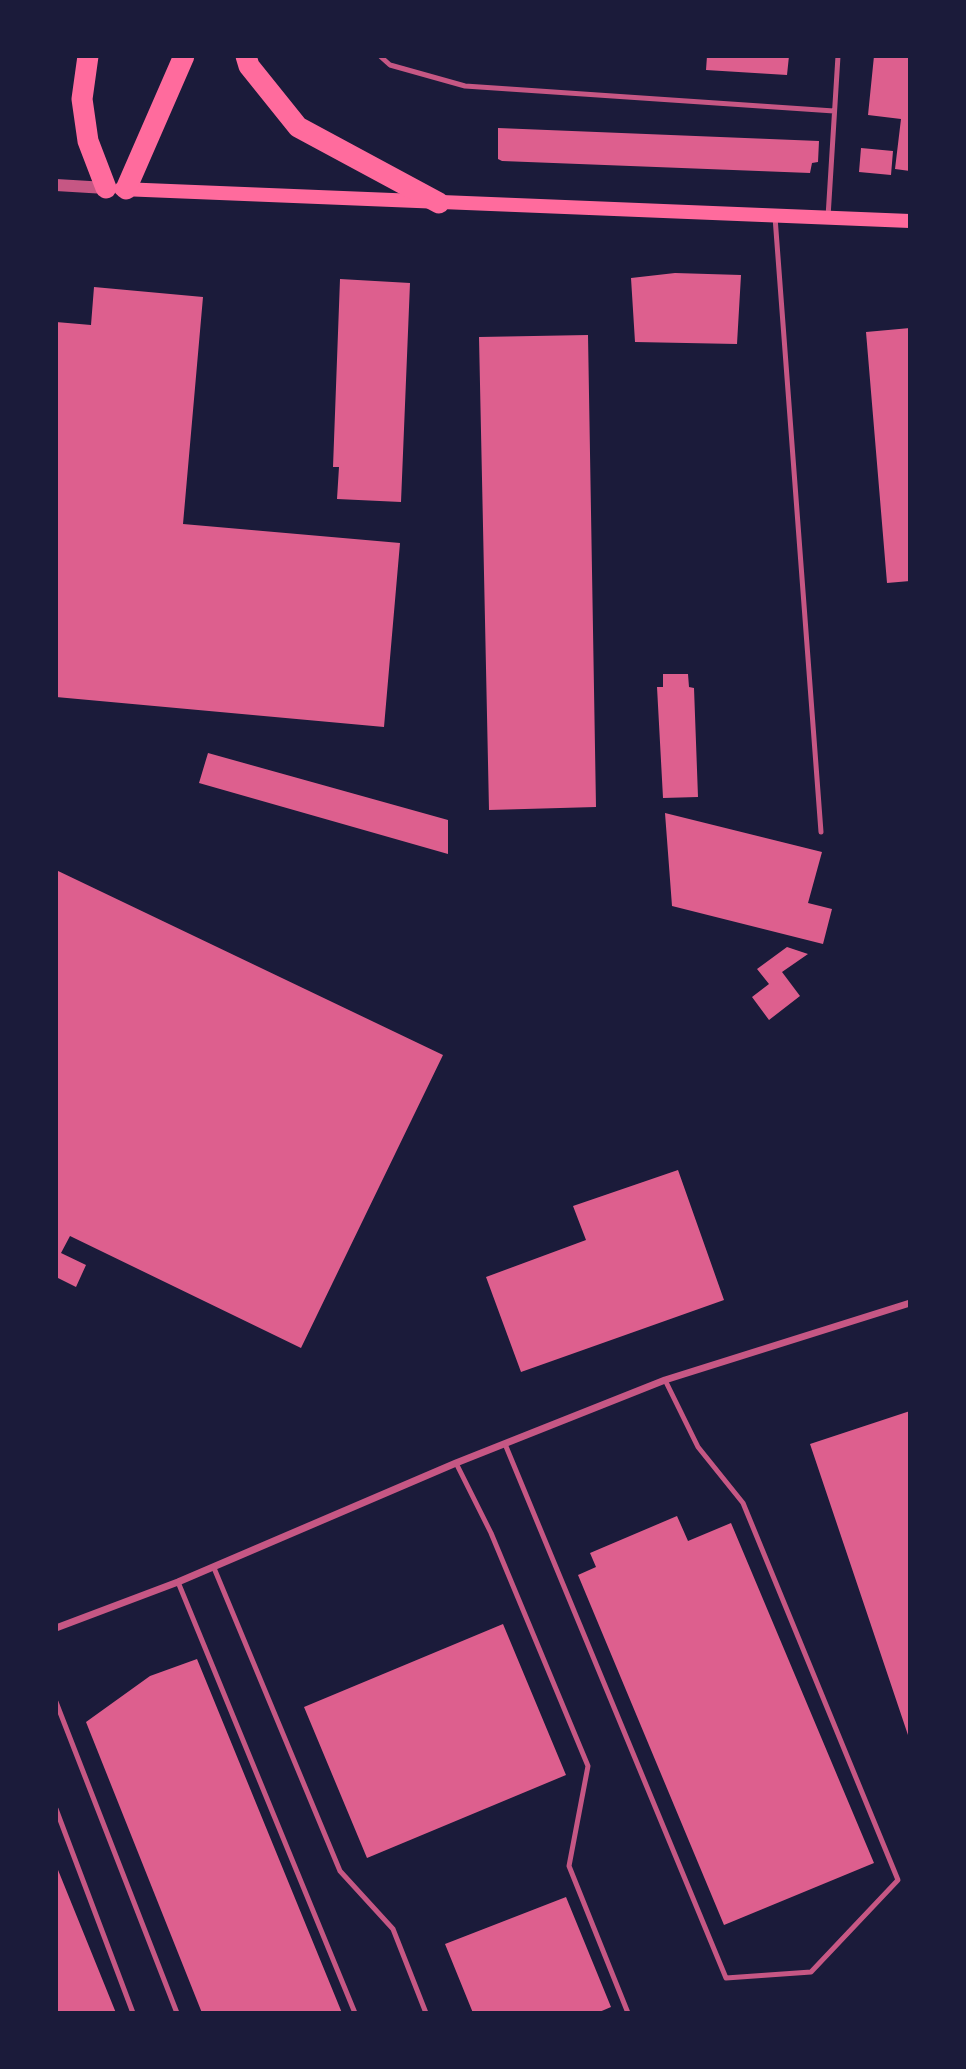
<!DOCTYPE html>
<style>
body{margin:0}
#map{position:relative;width:966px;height:2069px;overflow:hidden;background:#1b1b3a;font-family:Helvetica,sans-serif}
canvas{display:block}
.frame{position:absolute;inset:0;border:58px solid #1b1b3a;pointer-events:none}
</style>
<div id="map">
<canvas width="966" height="2069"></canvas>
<div class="frame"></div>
</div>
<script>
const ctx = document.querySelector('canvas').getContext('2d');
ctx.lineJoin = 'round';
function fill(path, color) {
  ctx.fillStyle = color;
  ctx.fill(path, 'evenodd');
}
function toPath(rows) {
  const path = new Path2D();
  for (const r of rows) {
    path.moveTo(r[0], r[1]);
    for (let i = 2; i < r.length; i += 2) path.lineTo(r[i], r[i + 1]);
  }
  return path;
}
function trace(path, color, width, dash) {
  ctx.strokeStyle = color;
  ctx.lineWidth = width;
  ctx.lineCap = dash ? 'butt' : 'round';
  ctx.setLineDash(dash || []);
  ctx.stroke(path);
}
fill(toPath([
 [707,56,789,56,787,75,706,70],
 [874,56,910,56,910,171,895,169,901,119,868,115],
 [498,128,819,141,818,162,812,163,810,173,502,161,498,159],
 [861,148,893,151,891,175,859,172],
 [675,273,741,275,737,344,635,342,631,278],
 [340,279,410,283,401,502,337,499,339,467,333,467],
 [94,287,203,297,183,524,400,543,384,727,56,697,56,322,91,325],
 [910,328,910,581,887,583,866,332],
 [588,335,596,807,489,810,479,337],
 [663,674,688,674,689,687,694,688,698,797,663,798,657,687,663,687],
 [208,753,448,820,448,854,199,783],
 [665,813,822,852,808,903,832,909,823,944,672,906],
 [56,870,443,1055,301,1348,70,1236,61,1253,86,1265,76,1287,56,1277],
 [787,947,808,954,782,972,800,996,769,1020,752,997,769,984,757,969],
 [678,1170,724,1300,521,1372,486,1277,586,1240,573,1206],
 [910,1411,910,1741,810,1444],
 [677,1516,688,1541,731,1523,874,1863,724,1925,578,1575,596,1567,590,1553],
 [503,1624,566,1775,367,1858,304,1707],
 [197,1659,342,2013,202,2013,86,1722,150,1676],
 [56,1865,116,2013,56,2013],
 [566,1897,611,2007,597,2013,473,2013,445,1944]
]), '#dd5f8e');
trace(toPath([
 [380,56,390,65,465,86,834,111],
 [775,217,821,832],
 [828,217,838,56],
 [505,1444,726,1978,811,1972,898,1880,743,1503,698,1447,665,1380],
 [456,1463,491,1533,588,1766,569,1866,628,2013],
 [214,1568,340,1871,393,1929,426,2013],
 [178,1582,355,2013],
 [56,1702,177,2013],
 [56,1809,133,2013]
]), '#c65784', 5);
trace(toPath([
 [56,1628,178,1582,456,1463,665,1380,910,1303]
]), '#c65784', 7);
trace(toPath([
 [56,185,106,188]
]), '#c65784', 12);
trace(toPath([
 [121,189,910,221]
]), '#ff6b9d', 14);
trace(toPath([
 [88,56,82,99,88,141,106,188],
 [246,56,249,66,298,127,439,203],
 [126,189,184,56]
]), '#ff6b9d', 21);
</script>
